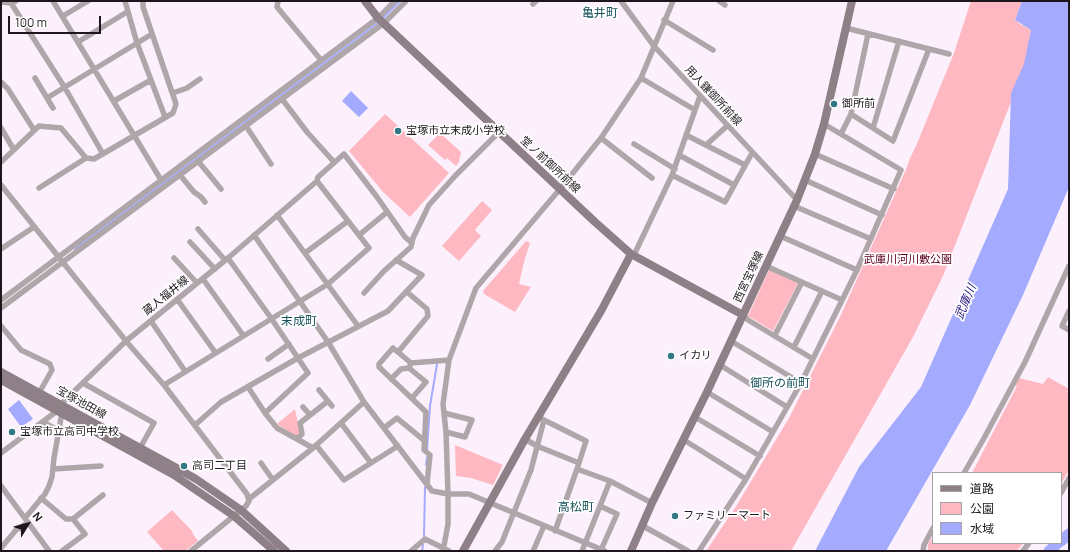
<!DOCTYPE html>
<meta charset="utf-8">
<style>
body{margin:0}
#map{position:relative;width:1070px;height:552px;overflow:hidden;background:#fdf0fd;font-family:Manrope,"Noto Sans JP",sans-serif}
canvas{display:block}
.frame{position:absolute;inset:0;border:2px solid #1d171d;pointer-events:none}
.legend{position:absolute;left:932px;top:472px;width:130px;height:72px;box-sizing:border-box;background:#fff;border:1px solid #a5a2a5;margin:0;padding:5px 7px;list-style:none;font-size:12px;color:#1d171d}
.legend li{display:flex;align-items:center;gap:8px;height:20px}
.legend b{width:20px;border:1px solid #a5a2a5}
.north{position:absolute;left:8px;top:504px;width:40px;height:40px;-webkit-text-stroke:3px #fff;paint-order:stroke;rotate:53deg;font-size:11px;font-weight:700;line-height:16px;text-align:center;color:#1d171d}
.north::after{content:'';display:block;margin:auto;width:14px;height:18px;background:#1d171d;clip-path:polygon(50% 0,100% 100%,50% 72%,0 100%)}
.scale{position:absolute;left:8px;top:16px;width:93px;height:18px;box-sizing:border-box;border:2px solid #1d171d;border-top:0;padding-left:5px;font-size:12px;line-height:14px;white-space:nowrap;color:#1d171d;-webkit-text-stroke:3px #fff;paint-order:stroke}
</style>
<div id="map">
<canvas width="1070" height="552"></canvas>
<div class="frame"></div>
<ul class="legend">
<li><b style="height:5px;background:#8e8086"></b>道路</li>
<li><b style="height:11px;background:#feb8c1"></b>公園</li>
<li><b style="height:11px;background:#a4aafd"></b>水域</li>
</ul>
<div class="north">N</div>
<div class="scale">100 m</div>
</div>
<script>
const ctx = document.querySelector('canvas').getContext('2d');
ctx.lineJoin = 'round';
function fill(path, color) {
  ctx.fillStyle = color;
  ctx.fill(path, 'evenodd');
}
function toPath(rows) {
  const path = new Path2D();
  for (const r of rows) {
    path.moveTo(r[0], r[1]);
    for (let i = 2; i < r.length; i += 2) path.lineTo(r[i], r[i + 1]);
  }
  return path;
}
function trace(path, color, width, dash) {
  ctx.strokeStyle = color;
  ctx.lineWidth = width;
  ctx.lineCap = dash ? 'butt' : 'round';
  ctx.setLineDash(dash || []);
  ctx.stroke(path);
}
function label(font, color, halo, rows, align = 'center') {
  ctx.font = font + ' Manrope,"Noto Sans JP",sans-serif';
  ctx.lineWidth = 3.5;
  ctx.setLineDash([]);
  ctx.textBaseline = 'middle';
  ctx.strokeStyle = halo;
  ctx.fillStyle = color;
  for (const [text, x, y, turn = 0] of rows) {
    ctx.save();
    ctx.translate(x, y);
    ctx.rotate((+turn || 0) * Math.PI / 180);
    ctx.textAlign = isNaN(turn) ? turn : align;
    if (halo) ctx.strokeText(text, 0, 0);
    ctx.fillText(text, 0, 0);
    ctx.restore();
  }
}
fill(toPath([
 [971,1,1022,1,1015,20,1020,24,1031,30,1025,66,943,276,913,337,791,551,706,551,735,508,789,418,840,317,907,167,910,158,916,146,954,53],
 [385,114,449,173,410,217,383,192,349,151],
 [440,133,461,152,459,162,456,166,447,158,445,160,428,145],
 [482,201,492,210,475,230,481,236,459,261,442,246],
 [526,241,530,243,524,262,519,284,531,287,515,312,484,294,483,291],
 [769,270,798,283,773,331,748,316],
 [1048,377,1069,389,1067,392,1069,393,1069,470,1061,484,1061,473,972,473,1017,386,1015,385,1019,378,1043,384],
 [295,409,300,434,296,436,277,424],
 [455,445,503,465,493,485,471,478,456,476],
 [172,510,192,531,193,534,198,541,185,551,164,551,147,532],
 [933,536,933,543,1023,543,1017,551,928,551,928,544]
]), '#feb8c1');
fill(toPath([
 [1022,1,1069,1,1069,187,1023,295,970,405,886,551,815,551,859,467,921,387,1008,189,1011,93,1024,64,1031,30,1015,20],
 [351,91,368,108,359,117,342,101],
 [19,400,33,419,21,427,8,409]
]), '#a4aafd');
trace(toPath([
 [382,19,400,1],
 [75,249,379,22],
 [427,450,430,406,437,364],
 [426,465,427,457],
 [424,536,425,487],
 [422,551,423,545]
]), '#a4aafd', 2);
trace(toPath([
 [1061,541,1069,534],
 [1049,551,1058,543]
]), '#a4aafd', 11);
trace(toPath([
 [53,1,161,180],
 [125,1,137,43,165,117],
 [278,1,277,7,321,60],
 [621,1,654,46,797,200],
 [719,1,725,5],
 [1,2,11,3,16,1],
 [11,3,65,88,103,154],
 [533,4,536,1],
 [63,16,88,1],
 [664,20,713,50],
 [846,28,949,54],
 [78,42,127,12],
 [35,78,53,108],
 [641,78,695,110],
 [1,82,8,89,34,130],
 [173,93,187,88,200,79],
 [47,98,152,34],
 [282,99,307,132,334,162],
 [114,101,151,80],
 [851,114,893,141,929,49],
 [246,126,271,164],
 [1,128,14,150],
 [873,128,899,41],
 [841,134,851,114,868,34],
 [686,135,745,165],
 [601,138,652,178],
 [634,144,675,169],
 [706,145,727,126],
 [815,154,894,189],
 [679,155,734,185],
 [198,161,221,189],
 [1,162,39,126,61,128,86,158,94,159,173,113,176,104,143,7,143,1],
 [180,175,194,192,201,197,205,202],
 [672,175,725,202,752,153],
 [805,180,882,215],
 [1,185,126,341,164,385,247,494,249,501,246,506,191,551],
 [39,188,86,158],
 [794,206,871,239],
 [277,215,358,326],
 [198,229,225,260],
 [254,235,328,342,364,402,432,491,448,494,469,494,605,551],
 [359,235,387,212],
 [780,236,857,270],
 [190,242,215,269],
 [1,249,34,227],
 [305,253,348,221],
 [634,255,672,175,700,96],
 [174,258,197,283],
 [228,258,271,318,308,373,265,413],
 [766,266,842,300],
 [203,279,243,335],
 [364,293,384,271,411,247,413,238,429,205,455,176,499,132],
 [177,299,215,352],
 [1,300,378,18,395,1],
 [1,308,384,23,406,1],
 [1069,311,1062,326,1069,330],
 [743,315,748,320,813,359],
 [151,321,185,371],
 [1,326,21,350,50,364,52,370,39,393],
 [775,335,802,282],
 [731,341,801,383],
 [794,347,822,291],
 [398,352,428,316,427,309,407,292],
 [268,359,289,344],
 [411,363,409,368,426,382,412,398],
 [720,365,787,407],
 [391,379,401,369,409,368],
 [83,383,154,423,140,448],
 [164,385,328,284,369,248,317,181],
 [248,387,265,413,277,428,313,448,364,402],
 [319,390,332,406],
 [707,392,773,432],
 [303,407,310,415],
 [444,413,472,420,465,437,446,432],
 [695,417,760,456],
 [540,418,586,441,579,463],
 [43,422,59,431],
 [341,423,371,463],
 [195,425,221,402,298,358,388,311,422,275,396,260],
 [384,428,397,418,425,441],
 [297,439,302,434,300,423,328,401],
 [525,439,537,446,579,463,577,469,610,481,652,503],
 [684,440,746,479],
 [316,445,344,480,398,446],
 [1,453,57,411,61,404,126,341,228,258,317,181,318,177,344,154,377,197,405,237,412,243],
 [261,463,273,480],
 [53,469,101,466],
 [964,473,983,440,1025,362,1069,266],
 [427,484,430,455,424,450,426,412,379,367,379,364,393,348,411,363,449,360],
 [1,486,49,551],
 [1061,493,1069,478],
 [41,498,66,519,73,519,103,495],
 [249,499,313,448],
 [600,506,617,514,601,550],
 [25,518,45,494,49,486,52,477,54,458,61,418],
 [643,526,688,551],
 [555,531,577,469],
 [1,548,16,530,28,523],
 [62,551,85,534,73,519],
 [411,551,425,539,449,551],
 [443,551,448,524,448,494,446,432,443,404,449,360,476,288,560,189,601,138,641,78,673,1],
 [495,551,502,542,531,470,544,420],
 [533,551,544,526],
 [582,551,610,481],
 [699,551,746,479,801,383,857,270,901,170,824,124],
 [923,551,924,545,933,528],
 [1023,551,1029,543]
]), '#afa6aa', 5.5);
trace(toPath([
 [365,1,378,18,595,222,631,254,743,315],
 [1,372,175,467,196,479,241,510,286,551],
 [1,380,174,475,234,516,274,551],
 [463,551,525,439,601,311,631,254],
 [631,551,652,503,707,392,766,266,797,200,815,154,824,124,852,1]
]), '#8e8086', 8);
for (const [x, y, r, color] of [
 [834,104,4,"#317784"],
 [398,131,4,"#317784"],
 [671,356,4,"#317784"],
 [12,432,4,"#317784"],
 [184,466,4,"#317784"],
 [675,516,4,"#317784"]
]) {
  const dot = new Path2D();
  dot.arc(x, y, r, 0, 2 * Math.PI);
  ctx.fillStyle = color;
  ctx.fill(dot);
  trace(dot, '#fff', 1.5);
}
label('11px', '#1d171d', '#fff', [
 ["用人鎌御所前線",713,96,47],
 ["堂ノ前御所前線",550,165,43],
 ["西宮宝塚線",749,277,-65],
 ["蔵人福井線",166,296,-39],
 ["宝塚池田線",81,403,29]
]);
label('11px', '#1d171d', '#fff', [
 ["御所前",842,104],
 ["宝塚市立末成小学校",406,131],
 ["イカリ",679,356],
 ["宝塚市立高司中学校",20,432],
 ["高司二丁目",192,466],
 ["ファミリーマート",683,516]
], 'left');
label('11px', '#5b0120', '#fff', [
 ["武庫川河川敷公園",908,260]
]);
label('12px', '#19525c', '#fff', [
 ["亀井町",600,14],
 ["末成町",299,322],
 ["御所の前町",780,384],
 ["高松町",576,508]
]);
label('italic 12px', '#2f2482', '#fff', [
 ["武庫川",966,302,-67]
]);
</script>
